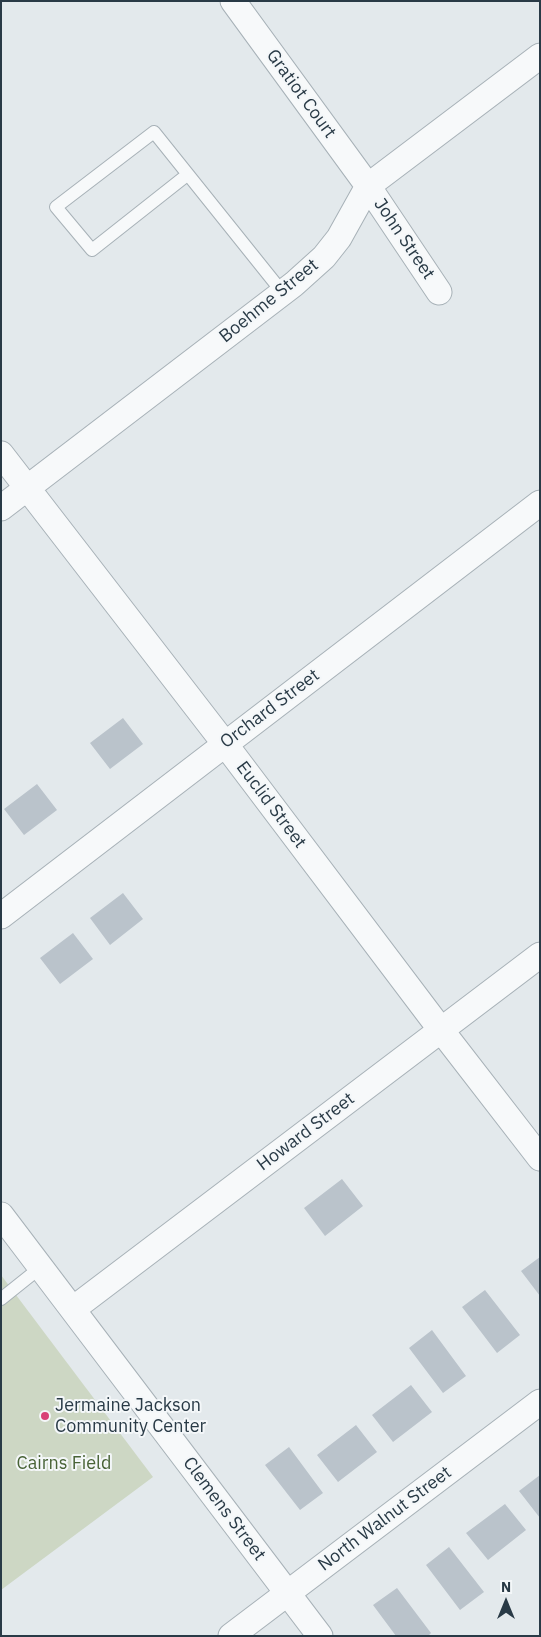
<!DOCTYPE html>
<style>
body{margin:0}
#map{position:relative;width:541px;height:1637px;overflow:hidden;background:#e3e9ec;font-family:"IBM Plex Sans",sans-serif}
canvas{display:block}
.frame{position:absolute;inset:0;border:2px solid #293a46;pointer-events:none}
.north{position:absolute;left:481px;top:1577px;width:50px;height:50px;-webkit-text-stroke:4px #f4f7f9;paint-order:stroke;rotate:0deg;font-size:14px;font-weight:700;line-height:20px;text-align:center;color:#293a46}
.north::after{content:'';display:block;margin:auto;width:18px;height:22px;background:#293a46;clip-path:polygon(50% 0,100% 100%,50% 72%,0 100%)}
</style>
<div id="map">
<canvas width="541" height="1637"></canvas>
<div class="frame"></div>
<div class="north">N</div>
</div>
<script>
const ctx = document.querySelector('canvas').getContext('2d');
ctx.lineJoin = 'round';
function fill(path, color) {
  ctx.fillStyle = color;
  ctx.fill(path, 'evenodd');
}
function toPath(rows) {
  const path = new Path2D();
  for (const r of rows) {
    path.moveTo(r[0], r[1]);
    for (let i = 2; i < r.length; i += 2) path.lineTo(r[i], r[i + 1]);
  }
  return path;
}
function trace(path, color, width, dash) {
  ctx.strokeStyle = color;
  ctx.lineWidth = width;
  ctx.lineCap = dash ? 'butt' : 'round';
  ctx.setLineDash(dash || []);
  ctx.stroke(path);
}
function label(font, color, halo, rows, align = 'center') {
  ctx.font = font + ' "IBM Plex Sans",sans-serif';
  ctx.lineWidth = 4;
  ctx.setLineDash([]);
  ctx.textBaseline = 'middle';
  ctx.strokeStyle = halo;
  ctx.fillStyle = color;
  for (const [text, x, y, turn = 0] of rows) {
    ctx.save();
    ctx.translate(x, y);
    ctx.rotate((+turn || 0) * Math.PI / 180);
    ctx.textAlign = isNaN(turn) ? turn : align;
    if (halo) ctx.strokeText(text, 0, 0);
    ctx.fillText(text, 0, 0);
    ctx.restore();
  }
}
fill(toPath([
 [1,1275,153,1477,1,1590]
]), '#cdd7c4');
fill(toPath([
 [123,718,143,744,110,769,90,743],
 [37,784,57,810,24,835,4,809],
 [123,893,143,919,110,945,90,918],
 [73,933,93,959,60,984,40,958],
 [342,1179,363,1206,325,1236,304,1208],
 [540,1257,540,1296,521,1271],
 [485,1290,520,1335,497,1353,462,1307],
 [432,1330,466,1376,443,1393,409,1348],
 [411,1385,432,1412,393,1442,372,1415],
 [356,1425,377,1452,338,1482,317,1455],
 [289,1447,323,1493,300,1510,265,1465],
 [540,1475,540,1518,519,1491],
 [505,1504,526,1530,488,1560,466,1533],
 [449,1547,484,1592,460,1610,426,1565],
 [397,1588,431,1633,428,1636,396,1636,373,1605]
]), '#bac3cb');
const service = toPath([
 [187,175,92,250,56,207,154,132,283,293],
 [1,1299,41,1267]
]);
const minor = toPath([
 [233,1,368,186,439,292],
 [1,454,225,744,441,1030,540,1158],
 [1,508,294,284,324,257,339,238,368,186,540,56],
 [1,916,540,503],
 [1,1215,320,1636],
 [73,1309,540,955],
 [231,1636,540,1402]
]);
trace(service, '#a7b1b7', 14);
trace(minor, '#a7b1b7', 27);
trace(service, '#f7f9fa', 12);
trace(minor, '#f7f9fa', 25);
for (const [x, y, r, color] of [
 [45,1416,5,"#d94177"]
]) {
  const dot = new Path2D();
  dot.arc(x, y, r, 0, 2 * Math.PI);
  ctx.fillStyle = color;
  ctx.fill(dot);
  trace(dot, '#f4f7f9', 2);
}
label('18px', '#293a46', '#f4f7f9', [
 ["Gratiot Court",301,94,54],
 ["John Street",404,239,56],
 ["Boehme Street",269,301,-39],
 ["Orchard Street",270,709,-37],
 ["Euclid Street",271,805,53],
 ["Howard Street",306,1132,-37],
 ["Clemens Street",224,1509,53],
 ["North Walnut Street",385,1519,-37]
]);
label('18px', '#293a46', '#f4f7f9', [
 ["Jermaine Jackson",55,1406],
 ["Community Center",55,1427]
], 'left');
label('18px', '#486336', '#f4f7f9', [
 ["Cairns Field",64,1464]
]);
</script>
